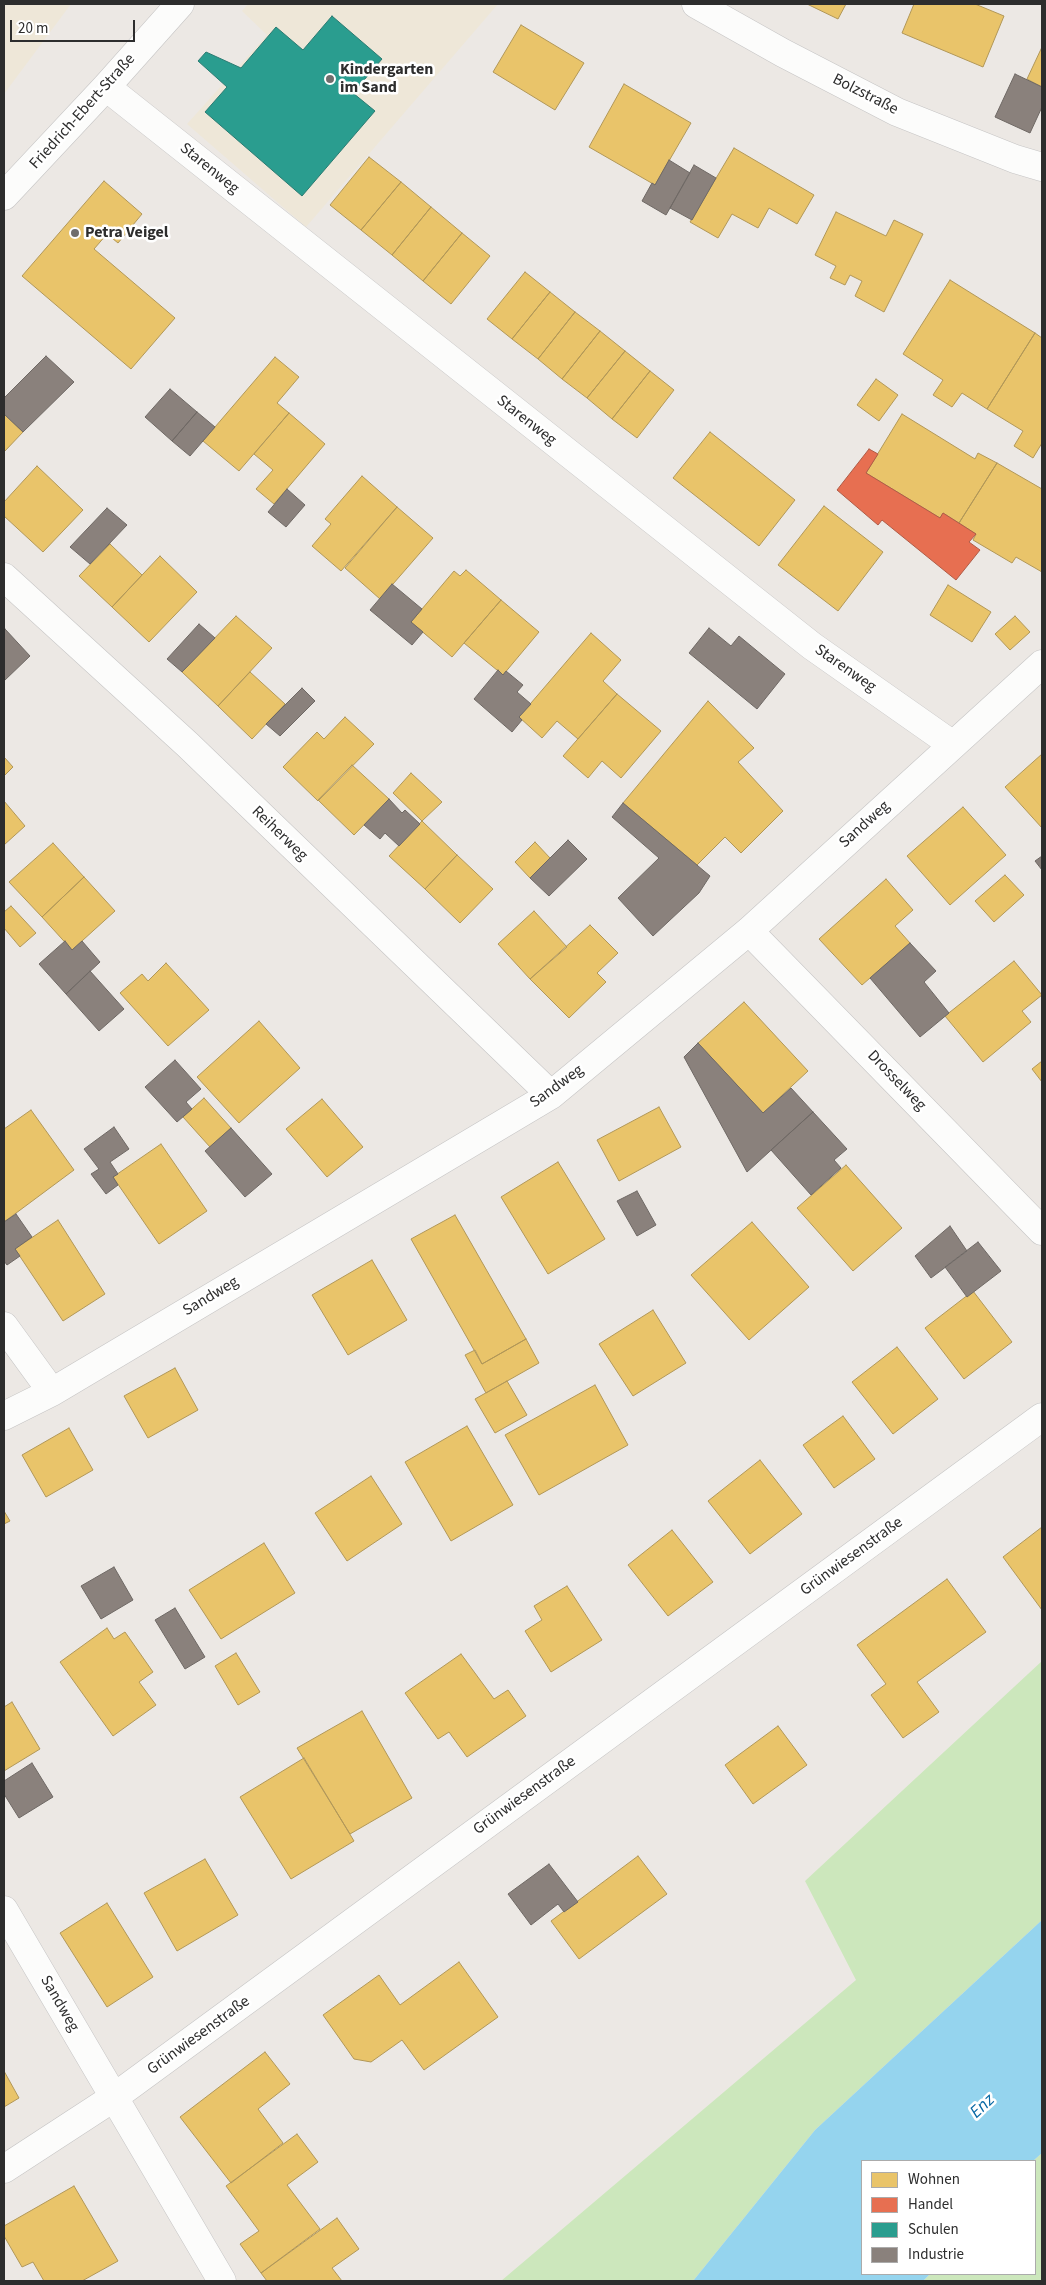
<!DOCTYPE html>
<meta charset="utf-8">
<style>
body{margin:0}
#map{position:relative;width:1046px;height:2285px;overflow:hidden;background:#ece8e4;font-family:"Source Sans 3",sans-serif}
canvas{display:block}
.frame{position:absolute;inset:0;border:5px solid #2d2d2d;pointer-events:none}
.legend{position:absolute;left:861px;top:2160px;width:175px;height:115px;box-sizing:border-box;background:#fff;border:1px solid #ababab;margin:0;padding:6px 9px;list-style:none;font-size:15px;color:#2d2d2d}
.legend li{display:flex;align-items:center;gap:10px;height:25px}
.legend b{width:25px;border:1px solid #ababab}
.scale{position:absolute;left:10px;top:20px;width:125px;height:22px;box-sizing:border-box;border:2px solid #2d2d2d;border-top:0;padding-left:6px;font-size:15px;line-height:18px;white-space:nowrap;color:#2d2d2d;-webkit-text-stroke:4px #fff;paint-order:stroke}
</style>
<div id="map">
<canvas width="1046" height="2285"></canvas>
<div class="frame"></div>
<ul class="legend">
<li><b style="height:14px;background:#e9c46a"></b>Wohnen</li>
<li><b style="height:14px;background:#e76f51"></b>Handel</li>
<li><b style="height:14px;background:#2a9d8f"></b>Schulen</li>
<li><b style="height:14px;background:#8a817c"></b>Industrie</li>
</ul>
<div class="scale">20 m</div>
</div>
<script>
const ctx = document.querySelector('canvas').getContext('2d');
ctx.lineJoin = 'round';
function fill(path, color) {
  ctx.fillStyle = color;
  ctx.fill(path, 'evenodd');
}
function toPath(rows) {
  const path = new Path2D();
  for (const r of rows) {
    path.moveTo(r[0], r[1]);
    for (let i = 2; i < r.length; i += 2) path.lineTo(r[i], r[i + 1]);
  }
  return path;
}
function trace(path, color, width, dash) {
  ctx.strokeStyle = color;
  ctx.lineWidth = width;
  ctx.lineCap = dash ? 'butt' : 'round';
  ctx.setLineDash(dash || []);
  ctx.stroke(path);
}
function label(font, color, halo, rows, align = 'center') {
  ctx.font = font + ' "Source Sans 3",sans-serif';
  ctx.lineWidth = 5;
  ctx.setLineDash([]);
  ctx.textBaseline = 'middle';
  ctx.strokeStyle = halo;
  ctx.fillStyle = color;
  for (const [text, x, y, turn = 0] of rows) {
    ctx.save();
    ctx.translate(x, y);
    ctx.rotate((+turn || 0) * Math.PI / 180);
    ctx.textAlign = isNaN(turn) ? turn : align;
    if (halo) ctx.strokeText(text, 0, 0);
    ctx.fillText(text, 0, 0);
    ctx.restore();
  }
}
fill(toPath([
 [4,4,71,4,4,94],
 [248,4,498,4,306,227,187,124,267,35,242,11]
]), '#eee7d8');
fill(toPath([
 [1042,1661,1042,1920,815,2130,693,2281,501,2281,856,1980,805,1881],
 [1042,2153,1042,2281,923,2281,930,2274,1035,2274,1033,2161]
]), '#cce7bc');
fill(toPath([
 [1042,1920,1042,2153,1033,2161,862,2161,862,2274,930,2274,923,2281,693,2281,815,2130]
]), '#95d4ee');
const homes = toPath([
 [807,4,846,4,838,19,807,4],
 [914,4,975,4,1004,16,983,67,902,33,914,4],
 [521,25,584,63,555,110,493,72,521,25],
 [1042,47,1042,87,1027,79,1042,47],
 [624,84,691,123,655,185,589,147,624,84],
 [734,148,814,195,797,224,769,208,758,228,732,214,718,238,690,222,734,148],
 [369,157,401,182,361,230,330,205,369,157],
 [104,181,142,214,118,243,107,234,94,249,175,318,131,369,22,276,104,181],
 [401,182,431,207,392,255,361,230,401,182],
 [431,207,462,233,423,281,392,255,431,207],
 [836,212,886,236,894,220,923,234,884,312,855,296,862,281,850,275,845,285,830,278,836,266,815,255,836,212],
 [462,233,490,256,451,304,423,281,462,233],
 [525,272,550,292,512,339,487,319,525,272],
 [950,280,1035,333,987,409,962,393,952,407,933,395,943,380,903,354,950,280],
 [550,292,575,312,538,359,512,339,550,292],
 [575,312,600,331,562,379,538,359,575,312],
 [600,331,625,351,587,398,562,379,600,331],
 [1035,333,1042,338,1042,443,1033,458,1014,446,1023,431,987,409,1035,333],
 [625,351,650,371,612,419,587,398,625,351],
 [275,357,299,377,277,403,289,413,239,471,203,441,275,357],
 [650,371,674,390,637,438,612,419,650,371],
 [876,379,898,395,879,421,857,405,876,379],
 [289,413,325,444,274,504,256,489,273,470,254,454,289,413],
 [4,414,23,432,4,452,4,414],
 [902,414,975,459,978,453,997,463,959,523,943,513,940,518,866,473,902,414],
 [710,432,795,500,759,546,673,478,710,432],
 [997,463,1042,489,1042,572,1016,557,1012,563,973,540,976,534,959,523,997,463],
 [37,466,83,510,43,552,4,516,4,502,37,466],
 [362,476,397,507,341,571,312,546,331,524,325,519,362,476],
 [824,506,883,552,838,611,778,565,824,506],
 [397,507,433,538,380,599,345,568,397,507],
 [110,544,142,575,112,607,79,576,110,544],
 [160,556,197,592,149,642,112,607,160,556],
 [466,570,501,600,452,657,411,622,454,571,460,576,466,570],
 [948,585,991,612,972,642,930,615,948,585],
 [501,600,539,632,503,675,464,643,501,600],
 [236,616,272,648,218,706,182,672,236,616],
 [1015,616,1030,632,1010,650,995,634,1015,616],
 [591,633,621,660,603,681,617,694,578,739,557,721,542,738,519,717,591,633],
 [250,672,285,704,252,739,218,706,250,672],
 [617,694,661,731,621,778,602,761,588,778,563,756,617,694],
 [708,701,754,748,738,762,783,811,741,853,725,837,697,865,623,803,708,701],
 [345,717,374,744,318,801,283,767,317,732,324,739,345,717],
 [1042,754,1042,828,1005,787,1042,754],
 [4,757,13,767,4,776,4,757],
 [352,765,389,799,354,835,318,800,352,765],
 [411,773,442,802,422,821,393,793,411,773],
 [4,801,25,826,4,845,4,801],
 [963,807,1006,855,950,905,907,856,963,807],
 [422,821,457,855,425,889,389,856,422,821],
 [535,842,550,858,530,878,515,862,535,842],
 [53,843,84,877,42,917,9,882,53,843],
 [457,855,493,889,460,923,425,889,457,855],
 [1005,875,1024,895,994,922,975,901,1005,875],
 [84,877,115,911,72,950,42,917,84,877],
 [886,879,913,910,895,926,910,943,862,985,819,939,886,879],
 [11,906,36,933,20,947,4,928,4,912,11,906],
 [534,911,567,947,530,979,498,944,534,911],
 [590,925,618,953,597,973,606,982,569,1018,530,979,590,925],
 [1014,961,1042,995,1022,1011,1031,1022,983,1062,945,1016,1014,961],
 [166,963,209,1010,168,1046,120,993,142,974,148,981,166,963],
 [744,1002,808,1071,763,1113,698,1043,744,1002],
 [259,1021,300,1068,239,1123,197,1077,259,1021],
 [1042,1061,1042,1082,1032,1069,1042,1061],
 [204,1098,231,1128,210,1147,183,1117,204,1098],
 [322,1099,363,1147,327,1177,286,1129,322,1099],
 [659,1107,681,1147,619,1181,597,1140,659,1107],
 [31,1110,74,1170,4,1222,4,1129,31,1110],
 [161,1144,207,1211,159,1244,113,1177,161,1144],
 [558,1162,605,1239,548,1274,501,1197,558,1162],
 [846,1165,902,1228,853,1271,797,1208,846,1165],
 [455,1215,526,1339,482,1364,411,1239,455,1215],
 [58,1220,105,1294,63,1321,15,1249,58,1220],
 [752,1222,809,1287,749,1340,691,1275,752,1222],
 [372,1260,407,1320,348,1355,312,1295,372,1260],
 [973,1291,1012,1342,964,1379,925,1328,973,1291],
 [653,1310,686,1363,633,1396,599,1344,653,1310],
 [526,1339,539,1363,486,1393,465,1355,475,1350,482,1364,526,1339],
 [897,1347,938,1399,893,1434,852,1382,897,1347],
 [175,1368,198,1410,148,1438,124,1396,175,1368],
 [507,1381,527,1415,495,1433,475,1399,507,1381],
 [595,1385,628,1445,539,1495,505,1435,595,1385],
 [843,1416,875,1459,834,1488,803,1445,843,1416],
 [467,1426,513,1505,451,1541,405,1462,467,1426],
 [69,1428,93,1470,46,1497,22,1455,69,1428],
 [760,1460,802,1514,750,1554,708,1501,760,1460],
 [371,1476,402,1524,347,1561,315,1513,371,1476],
 [4,1511,10,1521,4,1524,4,1511],
 [1042,1527,1042,1610,1003,1557,1042,1527],
 [672,1530,713,1582,668,1616,628,1565,672,1530],
 [264,1543,295,1593,221,1639,189,1590,264,1543],
 [947,1579,986,1632,917,1682,939,1712,903,1738,871,1695,886,1684,857,1645,947,1579],
 [567,1586,602,1640,551,1672,525,1631,542,1620,534,1606,567,1586],
 [107,1628,114,1639,125,1632,153,1672,139,1682,156,1705,113,1736,60,1662,107,1628],
 [236,1653,260,1692,238,1705,215,1666,236,1653],
 [461,1654,494,1699,508,1690,526,1716,467,1757,449,1732,438,1739,405,1693,461,1654],
 [12,1702,40,1749,4,1771,4,1707,12,1702],
 [362,1711,412,1798,350,1834,297,1748,362,1711],
 [778,1726,807,1765,753,1804,725,1765,778,1726],
 [304,1758,354,1841,291,1879,240,1797,304,1758],
 [638,1856,667,1894,579,1959,551,1921,638,1856],
 [205,1859,238,1915,177,1951,144,1893,205,1859],
 [107,1903,153,1977,107,2007,60,1933,107,1903],
 [459,1962,498,2017,424,2070,402,2040,371,2062,354,2059,323,2015,379,1975,400,2005,459,1962],
 [265,2052,290,2084,258,2109,283,2143,231,2183,180,2117,265,2052],
 [4,2071,19,2098,4,2107,4,2071],
 [297,2134,318,2162,287,2185,320,2229,261,2273,240,2244,259,2231,226,2186,297,2134],
 [74,2186,118,2261,82,2281,44,2281,33,2262,22,2267,4,2236,4,2226,74,2186],
 [337,2218,359,2249,332,2268,342,2281,267,2281,261,2273,337,2218]
]);
fill(homes, '#e9c46a');
trace(homes, '#b19758', 1);
const shops = toPath([
 [869,449,878,454,866,473,940,518,943,513,976,534,969,542,980,550,956,580,882,520,878,525,837,490,869,449]
]);
fill(shops, '#e76f51');
trace(shops, '#af5b46', 1);
const schools = toPath([
 [332,16,382,59,353,93,375,111,302,196,205,112,227,87,198,61,206,52,241,68,276,27,303,50,332,16]
]);
fill(schools, '#2a9d8f');
trace(schools, '#2b7b72', 1);
const industry = toPath([
 [1015,74,1042,87,1042,107,1030,133,995,117,1015,74],
 [669,160,690,173,666,215,642,201,652,183,655,185,669,160],
 [694,165,716,178,692,220,670,208,694,165],
 [46,356,74,382,23,432,4,414,4,398,46,356],
 [170,389,197,412,172,441,145,417,170,389],
 [197,412,215,427,190,456,172,441,197,412],
 [287,489,305,505,286,527,268,512,287,489],
 [107,508,127,525,90,564,70,547,107,508],
 [392,584,422,609,411,622,423,632,412,645,370,610,392,584],
 [199,624,215,638,182,672,167,659,199,624],
 [709,628,731,646,739,636,785,674,757,709,689,653,709,628],
 [5,629,30,656,4,681,4,630,5,629],
 [498,670,503,675,506,671,523,685,517,692,531,704,519,717,522,720,512,732,474,699,498,670],
 [302,688,315,701,280,736,266,724,302,688],
 [389,799,402,813,405,810,420,824,399,846,385,833,380,839,364,825,389,799],
 [623,803,710,876,699,893,653,936,618,898,659,858,612,817,623,803],
 [568,840,587,859,549,896,530,878,568,840],
 [1042,856,1042,870,1035,861,1042,856],
 [65,941,72,950,82,941,100,962,66,994,39,964,65,941],
 [910,943,936,971,924,982,949,1013,920,1037,870,978,910,943],
 [90,971,124,1009,99,1031,66,994,90,971],
 [698,1043,763,1113,791,1088,813,1112,747,1172,684,1057,698,1043],
 [175,1060,201,1089,186,1102,192,1109,177,1122,145,1087,175,1060],
 [813,1112,847,1149,834,1160,841,1168,811,1195,771,1150,813,1112],
 [114,1127,129,1149,110,1162,118,1174,113,1177,118,1185,106,1194,91,1174,99,1169,84,1149,114,1127],
 [231,1128,272,1174,245,1197,205,1151,231,1128],
 [637,1191,656,1225,637,1236,617,1201,637,1191],
 [16,1214,32,1237,15,1249,20,1256,7,1265,4,1261,4,1222,16,1214],
 [950,1226,967,1251,931,1278,915,1256,950,1226],
 [978,1242,1001,1271,967,1297,945,1267,978,1242],
 [114,1567,133,1600,101,1619,81,1586,114,1567],
 [175,1608,205,1657,185,1669,155,1620,175,1608],
 [32,1763,53,1797,19,1818,4,1794,4,1781,32,1763],
 [549,1864,578,1902,564,1912,558,1904,531,1925,508,1894,549,1864]
]);
fill(industry, '#8a817c');
trace(industry, '#6e6864', 1);
const minor = toPath([
 [696,4,783,53,897,112,1015,159,1042,167],
 [106,87,812,646,953,745],
 [4,196,106,87,180,4],
 [4,577,188,745,551,1095],
 [749,931,1042,1231],
 [4,1326,52,1392],
 [4,1416,52,1392,551,1095,749,931,1042,664],
 [4,1910,222,2281],
 [4,2169,113,2098,1042,1417]
]);
trace(minor, '#c5c4c4', 29);
trace(minor, '#fcfcfb', 28);
for (const [x, y, r, color] of [
 [330,79,5,"#706e6d"],
 [75,233,5,"#706e6d"]
]) {
  const dot = new Path2D();
  dot.arc(x, y, r, 0, 2 * Math.PI);
  ctx.fillStyle = color;
  ctx.fill(dot);
  trace(dot, '#fff', 2);
}
label('bold 16px', '#2d2d2d', '#fff', [
 ["Kindergarten",340,70],
 ["im Sand",340,88],
 ["Petra Veigel",85,233]
], 'left');
label('16px', '#2d2d2d', '#fff', [
 ["Bolzstraße",865,95,27],
 ["Friedrich-Ebert-Straße",83,112,-48],
 ["Starenweg",209,169,39],
 ["Starenweg",526,421,38],
 ["Starenweg",845,669,35],
 ["Sandweg",865,825,-42],
 ["Reiherweg",279,834,44],
 ["Drosselweg",896,1081,46],
 ["Sandweg",557,1087,-36],
 ["Sandweg",211,1297,-31],
 ["Grünwiesenstraße",852,1557,-36],
 ["Grünwiesenstraße",525,1796,-36],
 ["Sandweg",59,2004,60],
 ["Grünwiesenstraße",199,2036,-36]
]);
label('italic 18px', '#0969a5', '#fff', [
 ["Enz",983,2107,-43]
]);
</script>
